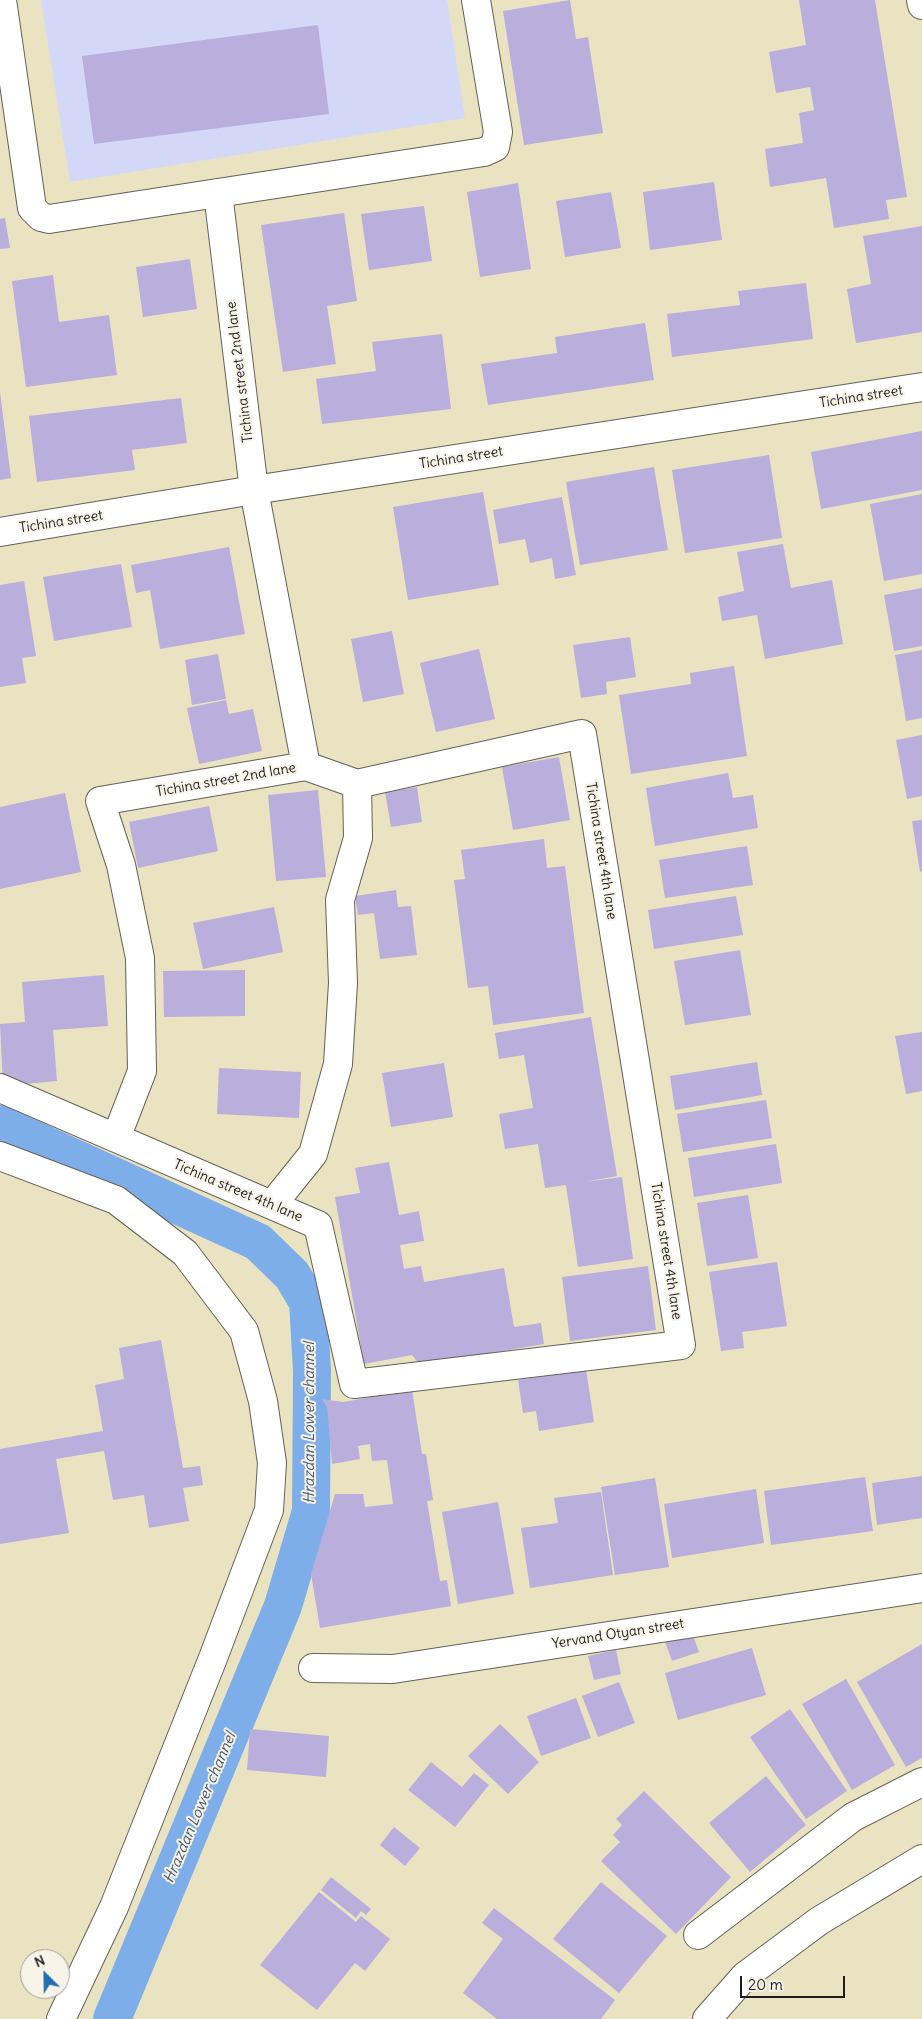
<!DOCTYPE html>
<style>
body{margin:0}
#map{position:relative;width:922px;height:2019px;overflow:hidden;background:#eae3c2;font-family:Delius,sans-serif}
canvas{display:block}
.north{position:absolute;left:20px;top:1949px;width:50px;height:50px;box-sizing:border-box;background:#f7f3e8;border:1px solid #9f9d96;border-radius:50%;rotate:337deg;font-size:14px;font-weight:700;line-height:20px;text-align:center;color:#1c1c1c}
.north::after{content:'';display:block;margin:auto;width:18px;height:22px;background:#1f6fb2;clip-path:polygon(50% 0,100% 100%,50% 72%,0 100%)}
.scale{position:absolute;left:740px;top:1976px;width:105px;height:22px;box-sizing:border-box;border:2px solid #1c1c1c;border-top:0;padding-left:6px;font-size:15px;line-height:18px;white-space:nowrap;color:#1c1c1c;-webkit-text-stroke:4px #f7f3e8;paint-order:stroke}
</style>
<div id="map">
<canvas width="922" height="2019"></canvas>
<div class="north">N</div>
<div class="scale">20 m</div>
</div>
<script>
const ctx = document.querySelector('canvas').getContext('2d');
ctx.lineJoin = 'round';
function fill(path, color) {
  ctx.fillStyle = color;
  ctx.fill(path, 'evenodd');
}
function toPath(rows) {
  const path = new Path2D();
  for (const r of rows) {
    path.moveTo(r[0], r[1]);
    for (let i = 2; i < r.length; i += 2) path.lineTo(r[i], r[i + 1]);
  }
  return path;
}
function trace(path, color, width, dash) {
  ctx.strokeStyle = color;
  ctx.lineWidth = width;
  ctx.lineCap = dash ? 'butt' : 'round';
  ctx.setLineDash(dash || []);
  ctx.stroke(path);
}
function label(font, color, halo, rows, align = 'center') {
  ctx.font = font + ' Delius,sans-serif';
  ctx.lineWidth = 4;
  ctx.setLineDash([]);
  ctx.textBaseline = 'middle';
  ctx.strokeStyle = halo;
  ctx.fillStyle = color;
  for (const [text, x, y, turn = 0] of rows) {
    ctx.save();
    ctx.translate(x, y);
    ctx.rotate((+turn || 0) * Math.PI / 180);
    ctx.textAlign = isNaN(turn) ? turn : align;
    if (halo) ctx.strokeText(text, 0, 0);
    ctx.fillText(text, 0, 0);
    ctx.restore();
  }
}
fill(toPath([
 [41,0,447,0,465,118,70,182]
]), '#d3d8f9');
trace(toPath([
 [0,1124,258,1242,292,1275,308,1302,312,1371,311,1511,283,1606,112,2019]
]), '#7daee9', 38);
fill(toPath([
 [570,0,576,39,588,37,603,133,524,145,503,11],
 [799,0,875,0,907,197,886,200,889,219,834,228,826,178,770,187,765,149,803,143,799,113,814,110,810,87,776,93,769,52,806,45],
 [318,25,329,114,94,144,82,56],
 [714,182,722,240,650,250,643,192],
 [518,183,531,269,480,277,467,192],
 [611,192,621,248,565,257,556,201],
 [424,206,432,261,369,270,361,214],
 [344,213,357,301,327,306,336,364,283,372,261,225],
 [5,218,10,248,0,249,0,219],
 [922,226,922,332,856,343,847,289,871,284,863,236],
 [190,259,197,309,143,317,136,267],
 [53,275,59,322,109,315,117,375,26,387,12,281],
 [806,283,813,339,672,357,667,314,740,305,738,291],
 [645,323,654,380,488,405,481,364,557,353,555,337],
 [442,334,451,409,322,424,316,379,376,371,372,342],
 [0,392,11,478,0,480],
 [181,398,187,443,132,450,135,470,37,482,29,416],
 [922,431,922,490,821,509,811,452],
 [769,455,782,538,685,553,672,470],
 [654,467,668,550,580,565,566,482],
 [483,492,499,585,408,600,393,507],
 [922,494,922,574,884,581,870,504],
 [562,497,576,575,555,579,552,558,530,563,525,539,499,544,493,510],
 [783,544,791,588,832,580,843,644,765,659,757,615,722,621,718,597,744,591,737,552],
 [229,547,245,634,160,649,150,590,136,593,131,565],
 [121,564,132,627,54,641,43,577],
 [24,581,36,656,22,658,26,683,0,687,0,585],
 [922,588,922,646,894,651,884,595],
 [392,631,404,694,363,702,351,639],
 [630,637,636,677,606,682,607,694,581,698,573,645],
 [479,649,495,719,436,732,420,663],
 [922,650,922,718,906,721,895,655],
 [218,654,226,699,192,705,185,660],
 [734,666,747,756,631,774,619,695,691,684,690,673],
 [226,700,229,714,253,709,262,751,199,764,187,708],
 [922,735,922,796,907,799,896,740],
 [559,757,570,820,513,830,502,767],
 [728,773,733,798,753,795,758,828,655,846,646,788],
 [417,787,422,822,391,827,385,792],
 [318,790,326,877,276,881,268,795],
 [65,793,81,872,0,889,0,807],
 [209,806,218,851,138,868,129,822],
 [922,820,922,871,920,872,912,821],
 [544,839,547,868,565,866,584,1013,493,1025,488,986,468,988,454,880,465,879,461,850],
 [747,846,753,885,665,898,659,860],
 [396,890,398,907,411,906,417,955,380,959,374,913,358,915,355,896],
 [736,896,743,935,654,949,648,910],
 [274,907,283,952,203,969,193,923],
 [740,950,751,1015,685,1025,674,961],
 [245,970,245,1016,164,1017,163,971],
 [104,975,108,1026,53,1030,57,1081,3,1086,0,1024,25,1022,22,982],
 [591,1017,617,1176,584,1182,622,1177,633,1259,578,1267,566,1185,545,1188,538,1144,505,1149,499,1114,533,1108,524,1055,499,1059,495,1033],
 [922,1032,922,1091,906,1094,895,1036],
 [757,1062,762,1095,675,1110,670,1076],
 [444,1063,453,1117,391,1127,382,1073],
 [219,1068,301,1072,299,1118,217,1114],
 [766,1100,772,1138,683,1152,677,1114],
 [776,1144,782,1183,694,1197,688,1158],
 [389,1162,399,1215,419,1211,424,1241,400,1245,404,1269,421,1266,424,1282,504,1268,514,1327,541,1323,544,1344,420,1365,412,1355,364,1364,335,1197,360,1193,355,1168],
 [748,1195,758,1258,707,1266,697,1203],
 [777,1262,787,1326,742,1332,744,1348,721,1351,709,1272],
 [648,1266,656,1330,570,1341,562,1277],
 [161,1340,183,1468,200,1466,203,1485,183,1488,189,1521,149,1528,144,1495,113,1500,104,1451,56,1459,69,1533,0,1544,0,1449,103,1431,95,1385,124,1379,119,1348],
 [586,1369,594,1422,539,1431,536,1411,523,1413,518,1380],
 [412,1390,422,1454,426,1454,433,1500,427,1501,440,1581,447,1580,451,1606,320,1628,311,1574,335,1494,363,1494,365,1507,393,1504,387,1460,372,1461,370,1444,358,1446,360,1459,332,1464,327,1407,322,1399,343,1402],
 [922,1476,922,1518,877,1525,872,1483],
 [865,1477,873,1531,771,1545,764,1491],
 [655,1478,669,1567,615,1575,601,1487],
 [756,1489,764,1543,672,1558,664,1504],
 [601,1492,613,1575,530,1588,521,1528,558,1523,554,1498],
 [498,1502,514,1594,458,1604,442,1512],
 [690,1627,699,1652,672,1661,663,1636],
 [922,1644,922,1758,906,1767,857,1682],
 [752,1648,766,1695,678,1720,665,1673],
 [616,1650,621,1674,594,1680,588,1656],
 [846,1679,895,1765,852,1790,802,1704],
 [619,1682,635,1723,598,1737,582,1696],
 [576,1698,591,1738,541,1756,527,1716],
 [790,1709,847,1791,806,1819,750,1737],
 [500,1724,539,1762,508,1794,468,1756],
 [250,1729,329,1736,326,1777,247,1770],
 [431,1762,462,1787,474,1773,489,1785,455,1827,408,1790],
 [766,1776,806,1825,750,1872,709,1823],
 [644,1791,731,1877,676,1934,601,1861,620,1842,613,1835,622,1825,616,1819],
 [394,1827,420,1848,405,1866,380,1845],
 [331,1877,371,1909,366,1915,361,1911,356,1918,321,1890],
 [601,1882,667,1936,619,1993,553,1939],
 [319,1892,356,1922,361,1916,390,1939,365,1971,355,1963,317,2010,260,1965],
 [494,1908,615,2000,601,2019,497,2019,463,1993,503,1939,482,1923]
]), '#b9aedc');
const minor = toPath([
 [2,0,32,208,41,217,49,219,484,152,495,147,498,132,476,0],
 [921,0,922,5],
 [218,193,254,490,306,766],
 [0,1088,318,1225,354,1384,681,1345,582,734,357,784,306,766,100,801,121,865,140,958,142,1071,116,1138],
 [0,1156,116,1200,185,1253,244,1331,263,1401,272,1463,269,1510,213,1658,114,1907,61,2019],
 [272,1205,313,1154,338,1064,343,983,340,900,358,838,357,784],
 [313,1668,393,1669,922,1588],
 [698,1935,853,1817,922,1782],
 [707,2019,745,1976,819,1921,922,1859]
]);
const major = toPath([
 [0,532,254,490,922,387]
]);
trace(minor, '#646256', 30);
trace(major, '#646256', 30);
trace(minor, '#fff', 28);
trace(major, '#fff', 28);
label('14px', '#1c1c1c', '#f7f3e8', [
 ["Tichina street 2nd lane",240,372,-97],
 ["Tichina street",861,397,-9],
 ["Tichina street",461,458,-9],
 ["Tichina street",61,522,-9],
 ["Tichina street 2nd lane",226,780,-10],
 ["Tichina street 4th lane",601,851,81],
 ["Tichina street 4th lane",238,1191,23],
 ["Tichina street 4th lane",666,1251,81],
 ["Yervand Otyan street",618,1634,-9]
]);
label('italic 15px', '#43566e', '#f7f3e8', [
 ["Hrazdan Lower channel",310,1423,-90],
 ["Hrazdan Lower channel",200,1808,-67]
]);
</script>
